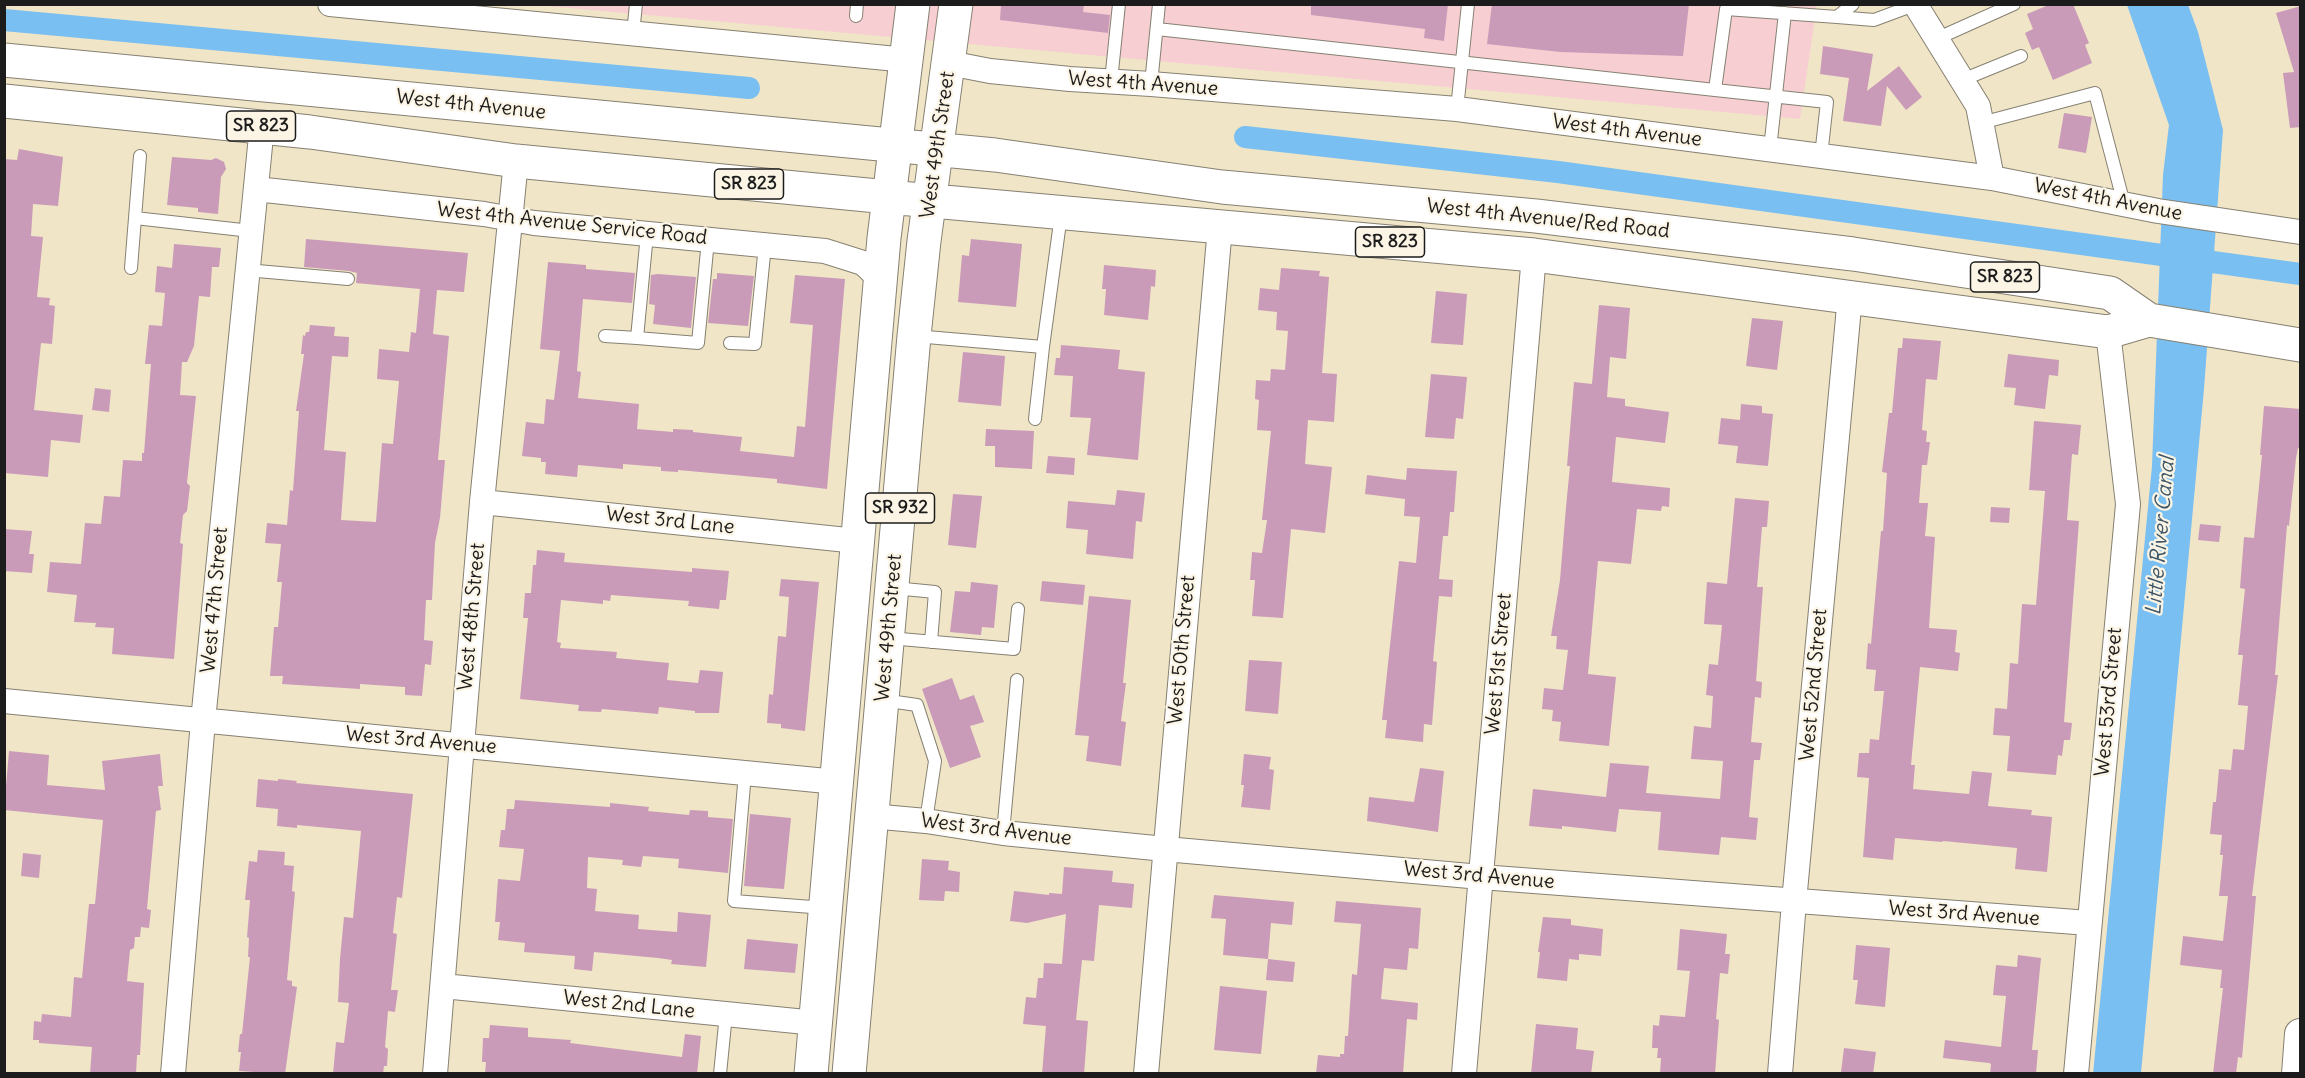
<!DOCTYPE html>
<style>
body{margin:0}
#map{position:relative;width:2305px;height:1078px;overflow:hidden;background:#f0e5c7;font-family:Delius,sans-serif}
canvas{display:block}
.frame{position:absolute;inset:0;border:6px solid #1c1c1c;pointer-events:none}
</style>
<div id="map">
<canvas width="2305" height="1078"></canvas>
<div class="frame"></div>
</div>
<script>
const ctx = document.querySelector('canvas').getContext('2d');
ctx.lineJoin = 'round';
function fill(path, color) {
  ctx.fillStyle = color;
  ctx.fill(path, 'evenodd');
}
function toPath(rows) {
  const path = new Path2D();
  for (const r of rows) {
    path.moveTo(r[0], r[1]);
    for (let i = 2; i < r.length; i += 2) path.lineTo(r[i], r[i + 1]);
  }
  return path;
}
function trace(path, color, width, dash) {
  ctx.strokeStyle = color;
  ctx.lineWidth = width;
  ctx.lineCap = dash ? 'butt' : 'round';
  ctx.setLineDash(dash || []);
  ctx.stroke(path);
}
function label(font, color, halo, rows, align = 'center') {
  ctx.font = font + ' Delius,sans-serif';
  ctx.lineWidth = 4.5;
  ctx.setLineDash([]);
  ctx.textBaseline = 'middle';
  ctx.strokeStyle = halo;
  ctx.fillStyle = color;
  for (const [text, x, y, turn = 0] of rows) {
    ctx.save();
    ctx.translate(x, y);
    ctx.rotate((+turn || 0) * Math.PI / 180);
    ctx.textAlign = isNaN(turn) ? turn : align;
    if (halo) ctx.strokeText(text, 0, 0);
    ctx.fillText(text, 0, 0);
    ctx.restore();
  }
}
fill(toPath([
 [536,5,1817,5,1800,119]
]), '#f7cfd2');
fill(toPath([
 [2127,5,2188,5,2198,32,2223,130,2204,389,2141,1073,2093,1074,2152,466,2163,175,2169,125]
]), '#79bff1');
trace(toPath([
 [4,20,749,88],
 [1245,137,1558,172,2300,274]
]), '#79bff1', 22);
fill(toPath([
 [1001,4,1084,4,1083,12,1110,15,1108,33,1000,20],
 [1311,4,1448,4,1444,41,1424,38,1425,29,1311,15],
 [1492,4,1689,4,1683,56,1560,52,1487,44],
 [2051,4,2073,4,2089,43,2085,45,2092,63,2053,80,2039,47,2032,50,2025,33,2033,29,2027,14],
 [2301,6,2301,127,2290,128,2283,73,2294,72,2276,13],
 [1823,46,1873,54,1867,91,1899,66,1922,97,1906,110,1887,86,1881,126,1843,121,1849,78,1820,74],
 [2064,113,2092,117,2086,153,2058,148],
 [19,149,63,157,58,206,33,204,31,236,43,237,37,297,50,298,49,305,55,306,52,344,41,343,34,410,83,415,80,443,51,440,48,477,4,473,4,159,17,160],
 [172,157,211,160,216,158,224,162,226,169,221,177,218,214,198,212,198,208,167,205],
 [306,239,468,253,464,292,437,290,433,334,449,336,438,460,445,460,440,518,435,543,432,600,426,600,424,640,433,641,431,665,425,664,422,696,405,695,405,687,360,684,360,689,282,684,283,676,270,676,274,627,278,627,282,582,277,582,281,544,265,543,267,523,287,525,290,490,293,491,299,411,296,411,304,354,301,354,303,335,305,336,306,332,309,332,310,325,335,327,334,336,349,337,348,357,332,356,324,450,346,452,341,520,376,522,382,443,393,444,399,381,377,379,379,349,409,352,411,332,416,333,420,289,356,283,357,273,349,271,304,267],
 [971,239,1022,244,1016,307,958,302,962,255,969,256],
 [174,244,221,248,219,267,212,267,210,297,199,296,194,346,187,362,182,362,180,395,196,396,187,483,190,486,187,511,183,515,180,543,183,544,174,659,112,654,114,628,95,627,96,623,74,622,77,595,47,592,50,562,81,564,85,523,101,524,104,496,120,497,123,460,142,461,142,453,144,453,151,364,145,364,149,325,162,326,165,293,155,292,157,266,172,268],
 [548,262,586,265,586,269,635,273,632,303,583,299,577,371,581,372,578,398,639,404,637,429,673,432,673,429,693,430,693,432,742,437,740,451,794,457,797,426,805,427,813,325,790,323,795,275,845,279,827,489,777,483,777,479,678,470,678,472,661,471,661,467,623,464,623,469,578,465,577,477,545,474,546,462,541,462,541,458,522,456,526,422,544,424,546,399,554,400,560,351,540,349],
 [1104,265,1156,270,1155,287,1151,286,1148,320,1104,315,1106,289,1102,289],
 [1281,268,1320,271,1319,276,1329,277,1322,373,1337,374,1334,422,1308,420,1305,464,1332,467,1325,533,1291,529,1283,618,1252,616,1255,580,1250,580,1252,552,1262,553,1267,520,1262,520,1271,431,1257,430,1259,400,1255,399,1256,380,1270,381,1271,369,1285,370,1288,331,1276,330,1277,312,1258,310,1260,288,1279,290],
 [717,273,754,276,748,326,708,323,713,279,717,279],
 [658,274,696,277,691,328,653,324,655,305,649,304,651,275],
 [1436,291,1467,294,1463,345,1431,343],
 [1599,305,1630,308,1626,359,1610,357,1607,397,1625,399,1625,406,1669,412,1665,443,1616,437,1612,482,1670,488,1669,507,1662,506,1661,511,1637,509,1631,564,1598,561,1588,674,1616,677,1609,746,1559,741,1561,722,1552,721,1553,710,1542,709,1544,688,1563,690,1568,650,1556,649,1557,636,1551,636,1560,580,1566,507,1570,466,1567,466,1574,382,1592,384],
 [1752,318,1783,321,1777,370,1746,366],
 [1903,338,1941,341,1937,380,1926,379,1922,430,1927,431,1926,442,1930,442,1927,465,1922,465,1919,503,1928,503,1925,536,1935,537,1929,628,1957,630,1955,652,1960,653,1958,671,1920,667,1911,765,1915,765,1913,789,1969,794,1972,771,1992,773,1988,806,2032,810,2031,815,2052,817,2047,872,2015,869,2017,848,1943,841,1942,842,1895,838,1893,860,1863,857,1869,778,1857,777,1859,753,1869,753,1870,739,1879,740,1884,691,1874,691,1876,670,1866,669,1868,643,1871,644,1881,531,1883,531,1887,473,1882,472,1889,413,1892,413,1898,348,1902,348],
 [1061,345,1120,350,1118,369,1145,372,1138,460,1087,455,1091,418,1070,417,1073,376,1054,375,1056,358,1060,358],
 [963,352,1005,356,1001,406,958,402],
 [2008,354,2059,360,2058,376,2049,375,2045,409,2014,405,2016,388,2004,387],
 [1431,374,1467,377,1463,419,1456,418,1454,439,1425,437],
 [95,388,111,390,109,412,92,410],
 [1741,404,1762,406,1762,413,1773,414,1768,466,1736,463,1738,446,1718,444,1721,418,1740,420],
 [2264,406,2301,409,2301,448,2298,448,2296,458,2289,526,2287,525,2275,675,2278,675,2252,896,2256,896,2242,1058,2238,1057,2236,1074,2213,1074,2223,988,2220,988,2222,970,2180,965,2183,936,2223,941,2228,896,2219,896,2223,855,2220,855,2222,835,2210,834,2213,802,2216,802,2219,769,2231,770,2233,749,2244,750,2248,706,2238,705,2243,655,2238,655,2245,589,2240,588,2244,537,2254,538,2262,455,2260,455],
 [2034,421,2081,425,2078,455,2072,454,2067,520,2079,521,2064,722,2072,723,2070,740,2064,740,2062,756,2058,755,2056,775,2007,771,2010,736,1993,735,1995,708,2007,709,2010,663,2018,664,2022,604,2036,605,2045,491,2029,490],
 [986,429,1034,431,1032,469,995,467,995,446,985,446],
 [1048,456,1075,458,1074,475,1046,473],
 [1407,468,1457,471,1454,512,1450,512,1448,536,1443,536,1439,579,1453,580,1452,597,1439,596,1433,661,1437,662,1432,725,1424,724,1423,742,1385,738,1387,720,1382,720,1399,561,1416,563,1420,517,1404,516,1405,499,1365,494,1367,475,1406,480],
 [1117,490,1145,493,1142,522,1136,521,1133,559,1086,554,1088,530,1066,528,1068,501,1115,505],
 [953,494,982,496,976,548,948,545],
 [1735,498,1769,501,1767,527,1762,527,1757,587,1763,587,1756,681,1762,682,1761,698,1755,697,1751,742,1762,743,1760,760,1754,760,1749,817,1758,818,1756,840,1721,837,1719,855,1658,850,1661,812,1619,809,1616,832,1562,826,1562,829,1529,826,1533,789,1606,797,1610,763,1649,766,1646,793,1720,799,1723,761,1691,759,1694,726,1711,728,1713,696,1706,695,1709,664,1718,665,1722,625,1704,624,1707,582,1727,584],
 [1991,507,2010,508,2009,523,1990,522],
 [2200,524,2221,526,2219,542,2198,540],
 [4,529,32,531,29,554,34,554,32,573,4,571],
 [537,550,565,553,564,562,692,572,692,568,729,571,726,600,720,600,719,609,688,606,689,601,611,595,610,601,603,600,603,604,561,600,557,642,561,643,560,648,617,652,616,658,669,663,667,680,698,683,700,670,723,672,719,713,695,713,695,711,659,707,658,714,602,709,601,712,578,711,579,705,520,699,528,618,523,618,525,593,531,593,533,565,536,565],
 [781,579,819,582,805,731,781,728,781,724,767,723,769,694,773,695,778,636,786,637,789,597,779,596],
 [1042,581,1085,585,1083,605,1040,601],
 [971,582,998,585,994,628,982,627,981,635,950,632,955,591,970,592],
 [1089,596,1131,600,1123,683,1126,683,1121,721,1126,722,1121,766,1086,761,1089,736,1075,735],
 [1249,660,1282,662,1278,714,1245,711],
 [952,678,960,700,974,695,984,722,970,726,981,757,950,768,922,689],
 [9,751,49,755,47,785,105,790,102,761,160,754,163,786,158,786,161,810,156,811,147,909,151,910,149,928,141,927,140,937,135,937,134,948,130,950,127,981,144,983,140,1055,137,1055,136,1074,90,1074,92,1047,39,1043,39,1040,33,1040,34,1021,41,1022,42,1014,71,1017,74,977,82,978,89,904,95,904,103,820,4,810],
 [1244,754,1271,757,1269,769,1274,770,1270,810,1241,807,1244,785,1241,785],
 [1420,768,1444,771,1438,832,1367,821,1369,797,1414,802],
 [258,779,278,781,278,779,297,781,296,783,413,794,402,898,397,897,393,933,397,934,391,990,398,990,395,1012,388,1011,385,1047,388,1049,387,1066,384,1066,383,1074,333,1074,336,1042,344,1043,349,1003,338,1002,340,959,344,917,353,918,361,831,297,825,297,828,277,826,278,809,256,807],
 [515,800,610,807,610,803,649,807,648,811,689,815,690,810,708,811,708,817,733,819,728,873,678,868,679,859,643,856,641,867,622,865,623,860,588,857,587,888,597,889,595,911,639,915,638,929,677,932,678,912,711,915,706,967,671,964,672,960,658,958,594,952,592,971,574,969,575,956,524,952,525,943,498,940,500,922,495,922,498,879,520,881,524,849,499,847,501,830,505,830,507,809,514,809],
 [750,814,791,818,784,889,744,886],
 [258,850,285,852,284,865,294,866,292,891,295,892,287,980,292,981,292,986,297,987,285,1074,239,1071,241,1052,238,1052,240,1034,242,1034,250,957,248,957,249,938,247,937,250,900,245,900,249,861,257,862],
 [23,853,41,855,39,878,21,876],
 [922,859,949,861,948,870,960,872,959,892,945,891,944,901,919,900],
 [1064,867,1113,871,1112,882,1134,884,1132,908,1099,905,1094,961,1082,960,1076,1020,1088,1021,1084,1074,1042,1074,1046,1026,1023,1024,1026,997,1036,998,1038,978,1043,978,1044,963,1062,964,1066,914,1027,923,1010,921,1014,891,1049,895,1049,893,1062,894],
 [1214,895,1294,902,1292,925,1271,923,1268,959,1223,955,1226,919,1211,918],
 [1336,901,1421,908,1418,949,1409,948,1407,970,1384,968,1381,999,1418,1003,1417,1020,1407,1019,1403,1074,1316,1074,1318,1055,1340,1057,1340,1054,1344,1054,1345,1036,1348,1036,1352,974,1357,975,1361,924,1334,922],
 [1543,917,1571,919,1571,925,1603,929,1601,956,1579,954,1579,960,1569,959,1567,981,1537,978,1540,952,1538,952],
 [1680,929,1727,934,1725,954,1730,954,1728,974,1720,973,1716,1019,1719,1020,1715,1074,1660,1074,1661,1058,1657,1058,1658,1048,1652,1048,1653,1025,1659,1026,1660,1015,1685,1017,1690,971,1677,970],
 [747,939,798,944,795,973,744,969],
 [1856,945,1890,948,1885,1007,1855,1004,1858,980,1853,980],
 [2018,955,2041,958,2032,1050,2038,1050,2036,1074,1990,1074,1991,1064,1989,1063,1943,1058,1945,1040,2001,1047,2006,996,1993,995,1996,965,2017,967],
 [1268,959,1295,962,1293,982,1266,980],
 [1220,986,1267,991,1261,1054,1214,1050],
 [1536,1024,1578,1028,1576,1049,1594,1051,1591,1074,1531,1074],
 [490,1025,528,1028,528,1037,571,1040,570,1043,682,1057,685,1034,701,1036,697,1074,485,1074,486,1062,482,1062,483,1038,489,1038],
 [1844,1048,1876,1052,1873,1074,1841,1072]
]), '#ca9bb8');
const service = toPath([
 [1853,4,1837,17,1874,20,1917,4],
 [856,16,857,4],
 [1157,29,1715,90,1726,9,1837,17],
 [633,34,636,4],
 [1936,39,2014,4],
 [1962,80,2021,56],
 [1111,81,1119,4],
 [1151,84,1159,4],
 [1715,90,1827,102,1821,156],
 [1457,109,1468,4],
 [1981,123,2095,93,2124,204],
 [1770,149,1785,13],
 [135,218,140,156],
 [131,268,135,218,251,231],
 [246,270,348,279],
 [605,336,637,338,647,234],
 [915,336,1043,347,1035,419],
 [637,338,698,343,708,240],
 [730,343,755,344,765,245],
 [1043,347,1061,215],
 [894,588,935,592,931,642],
 [889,638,1014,649,1018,609],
 [882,700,917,705,935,761,926,821],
 [745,773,734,901,825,908],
 [1003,833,1017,680],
 [720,1074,726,1014]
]);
const minor = toPath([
 [330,4,907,60],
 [1915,4,1978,106,1992,178],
 [949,63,990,71,1070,79,1151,84,1457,109,1992,178,2158,211,2300,232],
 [256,189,484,214,534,223,825,251,863,263,880,279],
 [482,502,857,541],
 [4,701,837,782],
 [871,816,926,821,1003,833,1165,849,1481,877,2089,923],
 [443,986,816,1023],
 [173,1074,203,721,262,126],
 [435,1074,482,502,516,161],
 [1146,1074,1220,227],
 [1464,1074,1534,255],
 [1780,1074,1794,902,1850,296],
 [2076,1074,2128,504,2108,332]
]);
const tertiary = toPath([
 [2297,1074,2300,1034]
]);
const primary = toPath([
 [4,60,995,155,1222,187,1536,216,1853,254,2110,293,2149,320],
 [4,101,310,132,516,161,888,197,1534,255,2108,332,2149,320,2300,345],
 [811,1074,884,238,913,4],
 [849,1074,914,336,924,241,956,4]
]);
trace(service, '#868072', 14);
trace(minor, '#868072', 26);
trace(tertiary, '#868072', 32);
trace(primary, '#868072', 35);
trace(service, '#fff', 12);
trace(minor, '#fff', 24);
trace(tertiary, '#fff', 30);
trace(primary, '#fff', 33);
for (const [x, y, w] of [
 [261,126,69],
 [749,184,69],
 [1390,242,69],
 [2005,277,69],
 [900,508,69]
]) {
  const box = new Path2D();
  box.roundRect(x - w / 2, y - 15, w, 30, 4.5);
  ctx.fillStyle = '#fcf5e5';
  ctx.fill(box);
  trace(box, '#1c1c1c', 1.5);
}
label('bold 18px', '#1c1c1c', null, [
 ["SR 823",261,126],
 ["SR 823",749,184],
 ["SR 823",1390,242],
 ["SR 823",2005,277],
 ["SR 932",900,508]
]);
label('20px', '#1c1c1c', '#fcf5e5', [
 ["West 4th Avenue",1143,84,4],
 ["West 4th Avenue",471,105,6],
 ["West 4th Avenue",1627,131,7],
 ["West 49th Street",938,145,-82],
 ["West 4th Avenue",2108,200,11],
 ["West 4th Avenue/Red Road",1548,219,6],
 ["West 4th Avenue Service Road",572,224,6],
 ["West 3rd Lane",670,521,6],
 ["West 47th Street",215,600,-85],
 ["West 48th Street",472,617,-85],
 ["West 49th Street",889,628,-85],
 ["West 50th Street",1182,650,-85],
 ["West 51st Street",1499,664,-85],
 ["West 52nd Street",1814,685,-85],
 ["West 53rd Street",2109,702,-85],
 ["West 3rd Avenue",421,741,5],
 ["West 3rd Avenue",996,830,7],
 ["West 3rd Avenue",1479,876,5],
 ["West 3rd Avenue",1964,914,4],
 ["West 2nd Lane",629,1005,6]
]);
label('italic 21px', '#3d5567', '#fcf5e5', [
 ["Little River Canal",2161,536,-85]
]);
</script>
